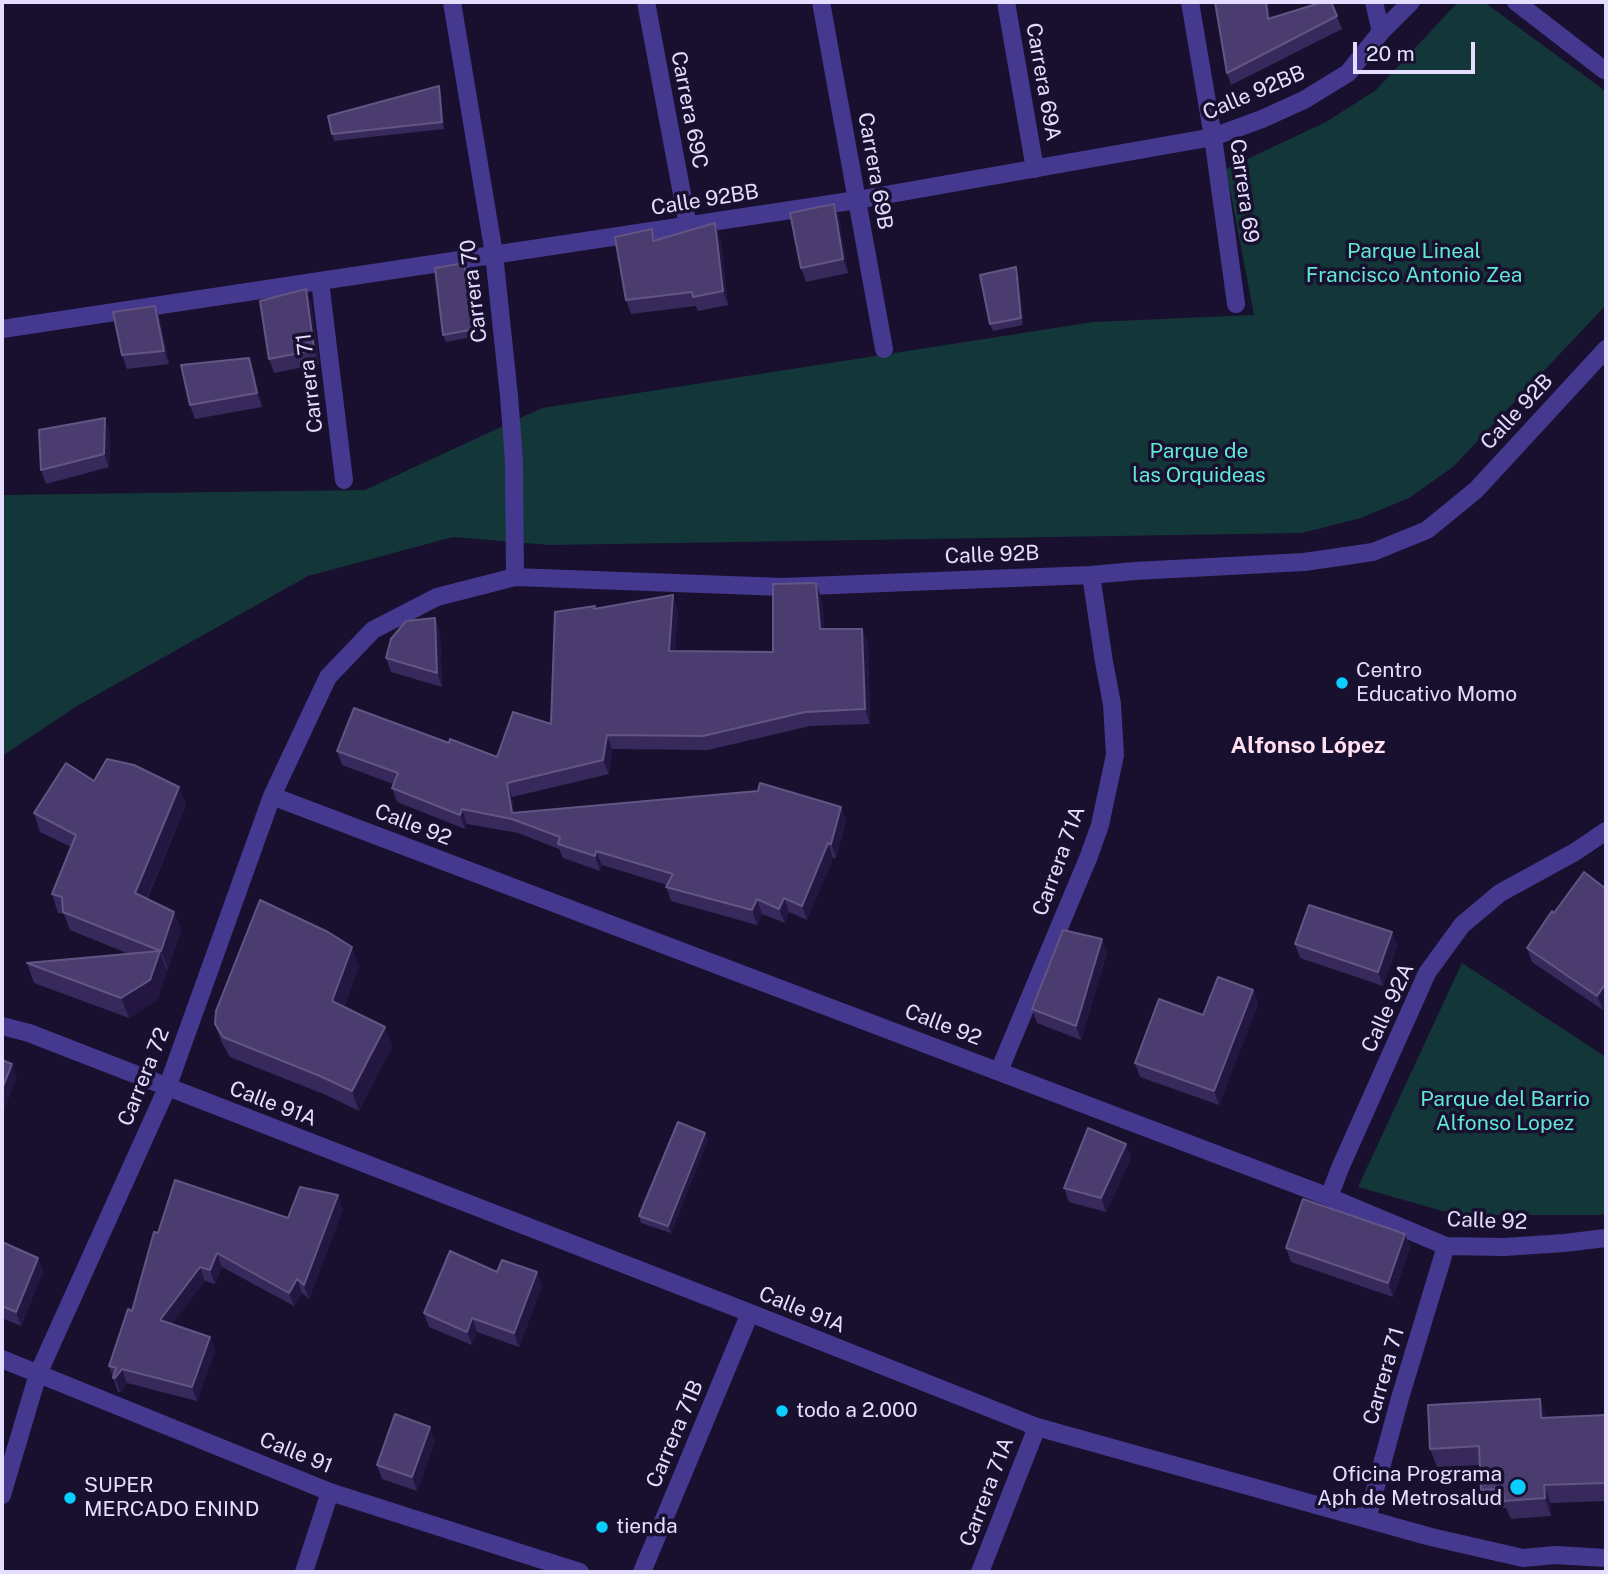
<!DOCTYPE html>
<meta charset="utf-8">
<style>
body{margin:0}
#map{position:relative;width:1608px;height:1574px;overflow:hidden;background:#18102e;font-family:"Public Sans",sans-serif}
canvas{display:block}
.frame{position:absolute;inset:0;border:4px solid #e4ddff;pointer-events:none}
.scale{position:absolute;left:1353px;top:42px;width:122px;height:32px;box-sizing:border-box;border:4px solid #e4ddff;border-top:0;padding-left:9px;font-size:21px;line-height:24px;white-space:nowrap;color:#e4ddff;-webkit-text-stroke:5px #18102e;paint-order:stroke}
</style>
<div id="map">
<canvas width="1608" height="1574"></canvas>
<div class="frame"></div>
<div class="scale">20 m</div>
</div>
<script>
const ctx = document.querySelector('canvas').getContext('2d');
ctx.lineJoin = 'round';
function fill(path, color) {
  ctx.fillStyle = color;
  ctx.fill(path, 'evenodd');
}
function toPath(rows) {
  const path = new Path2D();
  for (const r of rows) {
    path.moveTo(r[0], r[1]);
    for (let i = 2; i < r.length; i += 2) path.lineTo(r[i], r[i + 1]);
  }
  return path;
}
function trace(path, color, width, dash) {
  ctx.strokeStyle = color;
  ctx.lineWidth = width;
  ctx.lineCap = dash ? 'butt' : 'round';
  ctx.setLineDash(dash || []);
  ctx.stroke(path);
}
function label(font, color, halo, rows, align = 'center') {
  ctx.font = font + ' "Public Sans",sans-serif';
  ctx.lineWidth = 7;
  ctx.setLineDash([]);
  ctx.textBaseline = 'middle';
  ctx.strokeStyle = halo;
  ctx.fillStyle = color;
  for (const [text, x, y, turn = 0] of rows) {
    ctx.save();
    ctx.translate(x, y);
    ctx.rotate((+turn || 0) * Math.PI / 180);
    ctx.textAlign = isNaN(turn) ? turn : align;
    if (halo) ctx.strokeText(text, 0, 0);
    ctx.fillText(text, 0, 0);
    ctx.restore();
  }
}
fill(toPath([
 [1458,2,1484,2,1604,90,1606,89,1606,305,1453,467,1409,498,1361,518,1302,533,550,545,453,537,308,576,77,706,2,756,2,495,365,490,542,408,1093,322,1254,315,1226,169,1326,122,1376,90],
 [1462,963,1606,1057,1606,1213,1599,1215,1457,1215,1358,1187]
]), '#133638');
trace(toPath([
 [452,2,494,254,509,396,514,461,515,577],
 [646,2,688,226],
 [821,2,884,349],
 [1006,2,1035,169],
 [1190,2,1213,137,1236,304],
 [1374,2,1381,32],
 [1516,2,1604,70,1606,67],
 [320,281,344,480],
 [2,329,857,200,1213,137,1262,119,1304,100,1348,73,1381,32,1411,2],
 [272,796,1329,1197,1446,1246,1504,1247,1564,1243,1606,1238],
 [2,1026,29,1033,750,1313,1037,1427,1431,1537,1523,1558,1555,1555,1606,1558],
 [999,1071,1089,856,1100,825,1115,755,1112,704,1104,662,1091,575],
 [1329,1197,1340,1168,1427,973,1462,925,1500,893,1575,852,1606,831],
 [2,1359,330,1492,580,1572],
 [2,1495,38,1374,167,1088,272,796,328,677,373,630,437,597,515,577,782,587,1091,575,1135,571,1304,562,1373,552,1427,530,1476,490,1606,349],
 [1367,1519,1400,1398,1446,1246],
 [304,1572,330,1492],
 [642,1572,750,1313],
 [980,1572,1037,1427]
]), '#44398f', 18);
fill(toPath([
 [1268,2,1271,18,1331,2,1342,29,1231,85,1227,73],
 [439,86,441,93,444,129,334,141,332,134],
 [834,204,839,218,848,273,806,282,801,268],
 [720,236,728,305,698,311,696,306,631,314,626,300,656,240],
 [464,263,466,270,477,336,446,342,443,335],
 [1018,274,1023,325,993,331,990,324],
 [306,289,311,303,319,364,274,373,269,359],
 [155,306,160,319,169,364,127,369,122,355],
 [249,358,254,372,262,407,195,419,190,405],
 [110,432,109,467,46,484,41,470],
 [821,597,824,629,868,643,870,724,810,726,708,750,612,749,609,774,512,797,514,813,841,807,846,821,836,858,833,858,807,920,789,912,785,923,762,914,757,925,671,901,666,887,667,885,602,865,600,871,563,858,559,849,518,833,467,824,465,829,397,802,392,788,393,784,342,765,337,751,449,743,497,757,551,724,595,609,678,610,675,651,773,652],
 [440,632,442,687,391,672,386,658],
 [94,781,179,787,186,805,147,899,174,912,181,930,168,969,166,969,167,971,157,1000,129,1018,34,983,27,963,129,954,70,930,64,914,58,913,52,894,71,847,40,832,34,813],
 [1606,889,1606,1004,1603,1010,1532,962,1527,948,1554,913],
 [1392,932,1397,946,1383,986,1300,958,1295,944],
 [1102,939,1107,953,1081,1040,1037,1023,1032,1009],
 [359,966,344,1007,385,1027,392,1046,359,1111,326,1095,230,1057,222,1043,215,1024],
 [1253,990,1258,1004,1219,1105,1140,1077,1135,1063,1203,1015],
 [708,1140,671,1233,641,1223,639,1216],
 [1126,1144,1131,1158,1106,1212,1069,1202,1064,1188],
 [343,1209,309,1299,302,1293,294,1306,222,1267,215,1284,205,1281,172,1324,210,1337,215,1351,197,1401,127,1383,120,1392,118,1392,109,1366,132,1311,158,1233,288,1218],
 [1405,1234,1410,1247,1393,1297,1291,1262,1286,1248],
 [2,1242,38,1258,43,1272,21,1326,2,1318],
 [497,1272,542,1286,519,1347,477,1332,472,1345,429,1327,424,1313],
 [1606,1415,1606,1501,1551,1503,1551,1516,1511,1519,1506,1508,1488,1508,1481,1490,1480,1465,1437,1467,1430,1449,1546,1417],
 [435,1441,417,1491,382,1479,377,1465]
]), '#38295c');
fill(toPath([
 [1266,2,1268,2,1273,31,1268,19],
 [439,86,441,93,444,129,442,122],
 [834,204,839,218,848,273,843,259],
 [715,223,720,236,728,305,723,291],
 [464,263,466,270,477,336,474,329],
 [1016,267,1018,274,1023,325,1021,318],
 [306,289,311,303,319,364,314,350],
 [155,306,160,319,169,364,164,351],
 [249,358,254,372,262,407,257,393],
 [105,418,110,432,109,467,104,454],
 [816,583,821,597,825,643,820,629],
 [673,595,678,610,674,666,669,651],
 [435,618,440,632,442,687,437,673],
 [862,629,868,643,870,724,865,709],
 [607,735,612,749,609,774,603,760],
 [507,783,512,797,516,820,512,813],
 [179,787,186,805,141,911,135,893],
 [841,807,846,821,836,858,831,844],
 [462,809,467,824,465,829,460,815],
 [828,843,833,858,807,920,802,906],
 [596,851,602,865,600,871,595,856],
 [784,898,789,912,785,923,779,909],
 [757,899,762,914,757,925,752,910],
 [174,912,181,930,168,969,161,951],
 [1392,932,1397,946,1383,986,1378,972],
 [1102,939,1107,953,1081,1040,1076,1026],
 [352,947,359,966,339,1020,332,1001],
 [160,951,167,971,157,1000,129,1018,121,998],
 [1606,983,1606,1004,1603,1010,1597,996],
 [1253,990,1258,1004,1219,1105,1214,1091],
 [385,1027,392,1046,359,1111,352,1091],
 [12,1064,17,1077,2,1116,2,1089],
 [705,1133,708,1140,671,1233,668,1226],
 [1126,1144,1131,1158,1106,1212,1101,1198],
 [338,1195,343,1209,309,1299,304,1285],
 [1405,1234,1410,1247,1393,1297,1388,1283],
 [217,1253,222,1267,215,1284,210,1270],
 [38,1258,43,1272,21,1326,16,1312],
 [200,1267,205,1281,165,1334,160,1320],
 [537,1272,542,1286,519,1347,514,1333],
 [297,1279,302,1293,294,1306,289,1293],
 [472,1318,477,1332,472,1345,467,1332],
 [210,1337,215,1351,197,1401,192,1387],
 [122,1369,127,1383,120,1392,115,1378],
 [1540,1399,1546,1417,1541,1418],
 [430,1427,435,1441,417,1491,412,1477],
 [1544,1485,1551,1503,1551,1516,1545,1498]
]), '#231742');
const building = toPath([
 [1215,2,1266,2,1268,19,1323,2,1331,2,1337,16,1227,73,1215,2],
 [439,86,442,122,332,134,328,116,439,86],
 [834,204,843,259,801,268,790,213,834,204],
 [715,223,723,291,693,297,692,292,626,300,615,237,652,229,653,241,715,223],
 [464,263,474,329,443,335,435,268,464,263],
 [1016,267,1021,318,990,324,980,275,1016,267],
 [306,289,314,350,269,359,260,301,306,289],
 [155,306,164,351,122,355,113,312,155,306],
 [249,358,257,393,190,405,181,365,249,358],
 [105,418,104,454,41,470,39,430,105,418],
 [816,583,820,629,862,629,865,709,805,712,703,736,607,735,603,760,507,783,512,813,758,791,760,783,841,807,831,844,828,843,802,906,784,898,779,909,757,899,752,910,666,887,673,874,596,851,595,856,558,844,560,837,512,819,462,809,460,815,392,788,398,773,337,751,354,708,449,743,450,739,497,757,513,712,551,724,555,612,595,606,594,609,673,595,669,651,773,652,773,584,816,583],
 [435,618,437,673,386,658,391,639,406,621,435,618],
 [107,759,134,765,179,787,135,893,174,912,161,951,63,912,62,897,52,894,76,835,34,813,66,763,94,781,107,759],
 [1584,872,1606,889,1606,983,1597,996,1527,948,1552,911,1554,913,1584,872],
 [260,900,328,932,352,947,332,1001,385,1027,352,1091,320,1076,223,1037,215,1024,216,1011,260,900],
 [1309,905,1392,932,1378,972,1295,944,1309,905],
 [1063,930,1102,939,1076,1026,1032,1009,1063,930],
 [160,951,150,980,121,998,27,963,160,951],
 [1218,977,1253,990,1214,1091,1135,1063,1159,999,1203,1015,1218,977],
 [2,1060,12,1064,2,1089,2,1060],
 [678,1122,705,1133,668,1226,639,1216,678,1122],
 [1088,1128,1126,1144,1101,1198,1064,1188,1088,1128],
 [175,1180,288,1218,300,1187,338,1195,304,1285,297,1279,289,1293,217,1253,210,1270,200,1267,160,1320,210,1337,192,1387,122,1369,115,1378,113,1378,116,1368,109,1366,128,1309,132,1311,154,1232,158,1233,175,1180],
 [1303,1199,1405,1234,1388,1283,1286,1248,1303,1199],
 [2,1242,38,1258,16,1312,2,1306,2,1242],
 [450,1251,497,1272,502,1260,537,1272,514,1333,472,1318,467,1332,424,1313,450,1251],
 [1540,1399,1541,1418,1606,1415,1606,1483,1544,1485,1545,1498,1504,1501,1503,1489,1481,1490,1479,1446,1430,1449,1428,1405,1540,1399],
 [395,1414,430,1427,412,1477,377,1465,395,1414]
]);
fill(building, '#4a3c6e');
trace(building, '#625584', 2);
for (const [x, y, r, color] of [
 [1342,683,7,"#09cfff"],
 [782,1411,7,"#09cfff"],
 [1518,1487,9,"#09cfff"],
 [70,1498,7,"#09cfff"],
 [602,1527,7,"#09cfff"]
]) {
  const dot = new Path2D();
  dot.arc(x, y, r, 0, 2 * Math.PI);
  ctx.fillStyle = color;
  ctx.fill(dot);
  trace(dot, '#18102e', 2.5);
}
label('21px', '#e4ddff', '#18102e', [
 ["Carrera 69A",1043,82,80],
 ["Calle 92BB",1254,93,-23],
 ["Carrera 69C",689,110,79],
 ["Carrera 69B",875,171,80],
 ["Carrera 69",1244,191,82],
 ["Calle 92BB",705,200,-9],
 ["Carrera 70",474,291,-97],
 ["Carrera 71",310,383,-97],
 ["Calle 92B",1517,412,-47],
 ["Calle 92B",992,555,-2],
 ["Calle 92",413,825,21],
 ["Carrera 71A",1059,861,-70],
 ["Calle 92A",1388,1008,-65],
 ["Calle 92",943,1025,21],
 ["Carrera 72",144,1077,-68],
 ["Calle 91A",273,1104,21],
 ["Calle 92",1487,1221,2],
 ["Calle 91A",802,1310,22],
 ["Carrera 71",1384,1376,-74],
 ["Carrera 71B",675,1434,-67],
 ["Calle 91",296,1453,22],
 ["Carrera 71A",987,1492,-69]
]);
label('21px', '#60e8d3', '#18102e', [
 ["Parque Lineal",1414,252],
 ["Francisco Antonio Zea",1414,276],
 ["Parque de",1199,452],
 ["las Orquideas",1199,476],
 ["Parque del Barrio",1505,1100],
 ["Alfonso Lopez",1505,1124]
]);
label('21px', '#e4ddff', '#18102e', [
 ["Centro",1356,671],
 ["Educativo Momo",1356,695],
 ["todo a 2.000",796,1411],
 ["Oficina Programa",1502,1475,"right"],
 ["Aph de Metrosalud",1502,1499,"right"],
 ["SUPER",84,1486],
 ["MERCADO ENIND",84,1510],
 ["tienda",616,1527]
], 'left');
label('bold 23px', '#ffdff0', '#18102e', [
 ["Alfonso López",1308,746]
]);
</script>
